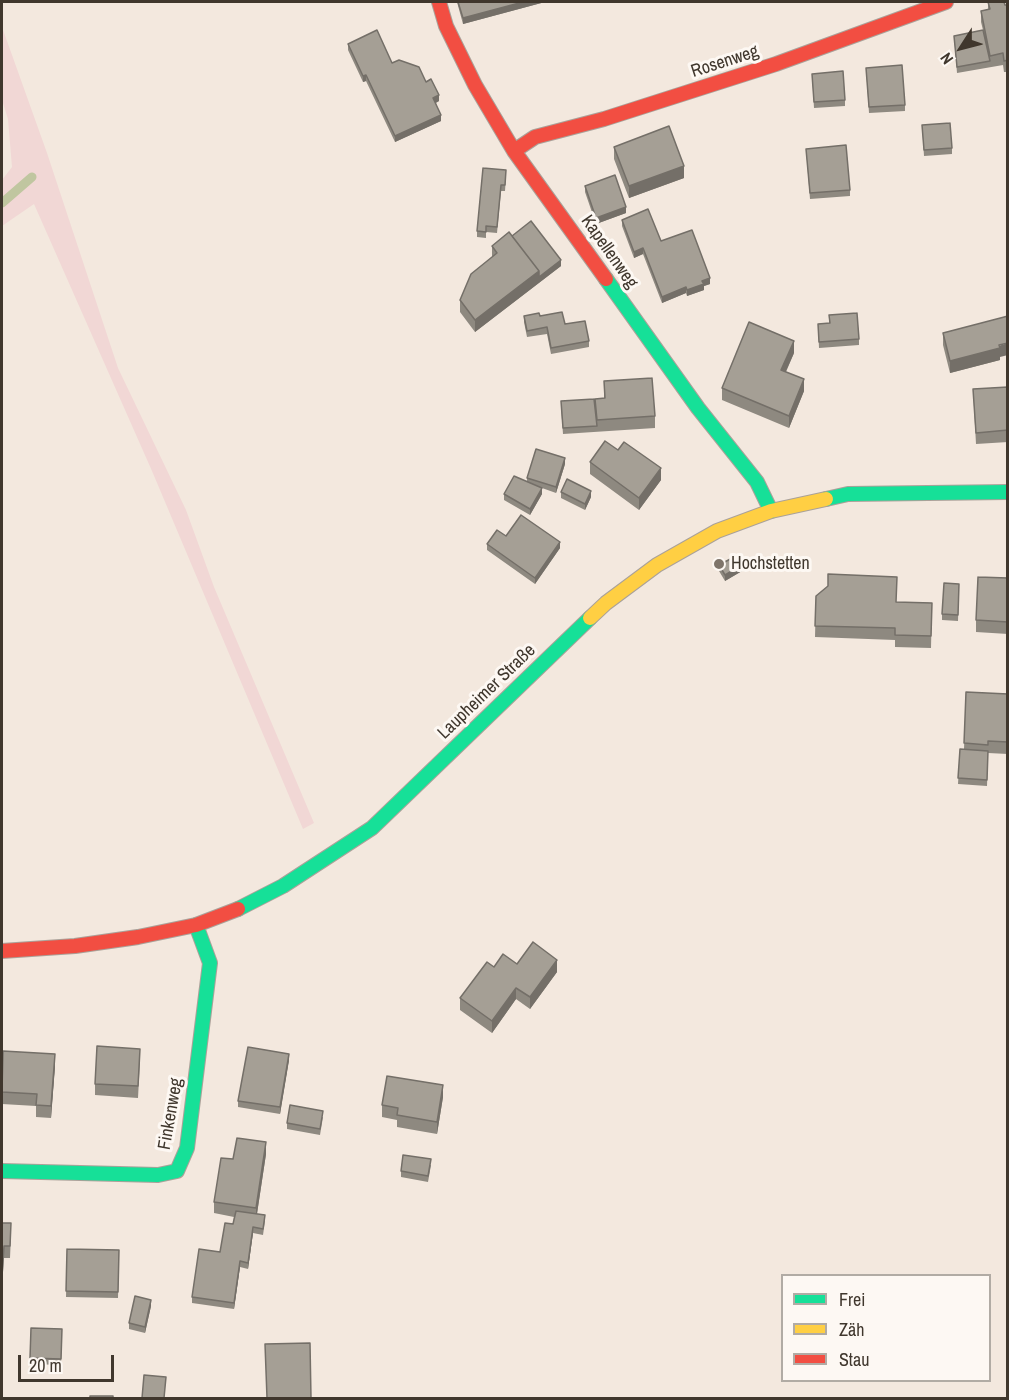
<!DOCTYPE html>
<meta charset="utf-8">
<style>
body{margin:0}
#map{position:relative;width:1009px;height:1400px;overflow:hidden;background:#f3e8de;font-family:"Archivo Narrow",sans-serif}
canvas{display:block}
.frame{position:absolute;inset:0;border:3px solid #40372d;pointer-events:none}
.legend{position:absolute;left:781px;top:1274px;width:210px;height:108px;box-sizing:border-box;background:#fdf8f3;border:2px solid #b1aba4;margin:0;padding:8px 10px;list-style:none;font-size:18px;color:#40372d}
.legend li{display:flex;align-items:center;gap:12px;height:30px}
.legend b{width:30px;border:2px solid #b1aba4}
.north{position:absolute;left:931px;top:18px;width:60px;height:60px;-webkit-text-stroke:4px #fdf8f3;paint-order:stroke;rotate:234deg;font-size:16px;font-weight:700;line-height:24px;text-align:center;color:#40372d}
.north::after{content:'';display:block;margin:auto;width:21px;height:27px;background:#40372d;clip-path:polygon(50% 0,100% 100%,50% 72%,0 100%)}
.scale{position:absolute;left:18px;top:1355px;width:96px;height:27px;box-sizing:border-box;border:3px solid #40372d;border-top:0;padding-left:8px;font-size:18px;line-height:21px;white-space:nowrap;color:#40372d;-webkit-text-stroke:4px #fdf8f3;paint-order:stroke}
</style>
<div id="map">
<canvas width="1009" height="1400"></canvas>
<div class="frame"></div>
<ul class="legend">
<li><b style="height:8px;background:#16e098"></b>Frei</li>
<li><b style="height:8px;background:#ffcf43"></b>Zäh</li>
<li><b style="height:8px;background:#f24e42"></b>Stau</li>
</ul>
<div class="north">N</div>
<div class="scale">20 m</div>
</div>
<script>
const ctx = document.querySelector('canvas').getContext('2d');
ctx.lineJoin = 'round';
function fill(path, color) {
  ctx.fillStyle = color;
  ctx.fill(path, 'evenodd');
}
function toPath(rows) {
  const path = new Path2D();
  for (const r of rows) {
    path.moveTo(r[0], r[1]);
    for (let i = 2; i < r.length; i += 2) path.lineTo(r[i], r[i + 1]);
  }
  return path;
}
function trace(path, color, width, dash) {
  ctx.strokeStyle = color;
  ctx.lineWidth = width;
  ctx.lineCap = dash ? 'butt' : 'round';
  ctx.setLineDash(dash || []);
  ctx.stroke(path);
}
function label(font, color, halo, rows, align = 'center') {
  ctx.font = font + ' "Archivo Narrow",sans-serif';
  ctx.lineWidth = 6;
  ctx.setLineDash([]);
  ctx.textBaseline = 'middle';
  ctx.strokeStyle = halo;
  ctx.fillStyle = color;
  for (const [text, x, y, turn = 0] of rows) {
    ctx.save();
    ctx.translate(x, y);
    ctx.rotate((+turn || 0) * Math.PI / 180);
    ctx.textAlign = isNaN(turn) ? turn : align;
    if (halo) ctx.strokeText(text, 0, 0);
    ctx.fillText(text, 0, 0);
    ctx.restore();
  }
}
fill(toPath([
 [2,27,47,153,118,368,186,510,214,587,314,823,303,829,152,471,34,204,2,226,2,180,12,167,8,119,2,100]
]), '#f1d7d5');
trace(toPath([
 [2,203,32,177]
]), '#c0c6a0', 9);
const fast = toPath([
 [606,279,698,408,757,482,771,511],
 [826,499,848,494,1008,492],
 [238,909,283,886,372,828,590,618],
 [2,1171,158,1175,177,1171,187,1148,210,963,196,925]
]);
const slow = toPath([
 [590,618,606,603,657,565,717,531,771,511,826,499]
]);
const jam = toPath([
 [439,2,446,26,475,85,514,151,606,279],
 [514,151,535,137,604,119,776,64,946,2],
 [2,951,75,946,138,937,196,925,238,909]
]);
trace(fast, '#aaa199', 16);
trace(slow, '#aaa199', 16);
trace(jam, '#aaa199', 16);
trace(fast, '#16e098', 14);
trace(slow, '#ffcf43', 14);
trace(jam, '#f24e42', 14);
fill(toPath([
 [457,2,545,2,463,24],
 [988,2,1005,5,1008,5,1008,72,1004,72,1003,65,957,73,954,36,983,30,981,22,981,11,988,10],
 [348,44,392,63,426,82,439,101,436,103,441,121,395,142,366,81,363,82,348,50],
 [866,68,905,105,905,111,869,113],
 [812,74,845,100,845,106,814,108],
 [922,125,952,148,952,154,924,156],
 [614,147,684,178,629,198,614,159],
 [806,149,850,190,850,196,810,199],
 [506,176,505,191,501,191,497,233,486,232,486,238,477,237,477,231],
 [585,186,626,213,596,224,585,192],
 [622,220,661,241,710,284,704,286,704,290,687,296,686,293,662,303,643,254,634,258,622,226],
 [512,236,561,266,475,332,460,312,460,300,492,258,492,246],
 [829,315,859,339,859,345,819,348,818,324,829,323],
 [524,316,540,316,565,324,589,341,589,347,551,354,547,334,527,337,524,322],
 [943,333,1000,357,1000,360,950,373,943,345],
 [794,353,786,372,804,391,789,428,722,400,722,388],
 [604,381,655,416,655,428,563,434,561,407,604,398],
 [1008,387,1008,442,976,444,973,389],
 [590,462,661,480,639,510,590,474],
 [565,464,556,493,542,488,542,494,530,515,504,500,504,494,527,482,527,478],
 [561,492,591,497,585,510,561,498],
 [506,536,560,548,535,584,487,550,487,544],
 [719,565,742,571,725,581,719,571],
 [1008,578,1008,634,976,632,976,620],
 [959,584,958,621,942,620,942,614],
 [816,596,896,602,932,603,931,648,895,647,895,640,815,637],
 [966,692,1008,694,1008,754,988,753,987,786,958,784,960,749,964,749],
 [517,964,557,972,530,1009,516,999,492,1033,460,1010,460,998,494,967],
 [140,1060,138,1098,95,1095,95,1084],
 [289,1060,280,1114,238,1107,238,1101],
 [55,1066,51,1118,36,1117,36,1106,2,1104,2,1079],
 [443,1097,437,1134,397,1127,397,1120,382,1117,382,1105],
 [323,1117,320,1135,287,1129,287,1123],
 [266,1154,257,1214,265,1221,263,1235,253,1233,248,1269,240,1267,234,1309,192,1303,192,1297,220,1252,233,1224,234,1217,214,1213,214,1202,233,1159],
 [431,1165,428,1182,401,1177,401,1171],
 [2,1223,11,1235,10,1258,4,1258,2,1287],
 [67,1249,119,1250,118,1298,66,1297],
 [151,1306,145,1333,129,1329,129,1323],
 [31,1328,62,1329,61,1365,30,1364]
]), '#8e8980');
fill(toPath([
 [523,2,545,2,463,24,463,18],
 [366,75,366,81,363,82,363,76],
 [439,95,439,101,433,104,433,98],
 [441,115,441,121,395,142,395,136],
 [684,166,684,178,629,198,629,186],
 [626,207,626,213,596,224,596,218],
 [643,248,643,254,634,258,634,252],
 [561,260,561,266,475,332,475,320,539,271],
 [710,278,710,284,704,286,704,290,687,296,687,290,702,281],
 [686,287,686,293,662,303,662,297],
 [794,341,794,353,781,382,781,370],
 [1008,343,1008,355,1000,357,1000,360,950,373,950,361],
 [804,379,804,391,789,428,789,416],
 [565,458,565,464,556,493,556,487],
 [661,468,661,480,639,510,639,498],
 [542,488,542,494,530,515,530,509],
 [591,491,591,497,585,510,585,504],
 [560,542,560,548,535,584,535,578],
 [742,565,742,571,725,581,725,575],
 [557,960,557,972,530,1009,530,997],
 [516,988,516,999,492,1033,492,1021],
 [55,1054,55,1066,51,1118,51,1106],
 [289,1054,289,1060,280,1114,280,1107],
 [443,1085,443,1097,437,1134,437,1122],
 [266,1142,266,1154,256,1220,256,1208],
 [253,1227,253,1233,248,1269,248,1263],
 [240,1261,240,1267,234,1309,234,1303],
 [151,1300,151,1306,145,1333,145,1327]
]), '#746f68');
const building = toPath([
 [458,2,523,2,463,18,458,2],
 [988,2,1004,2,1005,5,1008,5,1008,60,1004,61,1003,53,990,56,981,11,990,9,988,2],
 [377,30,392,63,399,60,419,67,426,82,431,79,439,95,433,98,441,115,395,136,366,75,363,76,348,44,377,30],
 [983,30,990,61,957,67,954,36,983,30],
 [902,65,905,105,869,107,866,68,902,65],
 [843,71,845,100,814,102,812,74,843,71],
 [950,123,952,148,924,150,922,125,950,123],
 [669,126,684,166,629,186,614,147,669,126],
 [846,145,850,190,810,193,806,149,846,145],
 [483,168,506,170,505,185,501,185,497,227,486,226,486,232,477,231,483,168],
 [615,175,626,207,596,218,585,186,615,175],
 [648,209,661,241,692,230,710,278,702,281,704,284,687,290,686,287,662,297,643,248,634,252,622,220,648,209],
 [531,221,561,260,539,277,539,271,512,236,531,221],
 [509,232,539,271,475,320,460,300,471,274,497,253,492,246,509,232],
 [562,312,565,324,585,321,589,341,551,348,547,327,527,331,524,316,539,313,540,316,562,312],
 [857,313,859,339,819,342,818,324,830,323,829,315,857,313],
 [1008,316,1008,343,999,345,1000,348,950,361,943,333,1008,316],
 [749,322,794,341,781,370,804,379,789,416,722,388,749,322],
 [652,378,655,416,597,420,595,399,605,398,604,381,652,378],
 [1008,387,1008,430,976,433,973,389,1008,387],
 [594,399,597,426,563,428,561,401,594,399],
 [605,441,618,450,624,442,661,468,639,498,590,462,605,441],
 [536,449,565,458,556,487,527,478,536,449],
 [514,476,542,488,530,509,504,494,514,476],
 [567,479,591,491,585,504,561,492,567,479],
 [521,515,560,542,535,578,487,544,497,530,506,536,521,515],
 [736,556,742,565,725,575,719,565,736,556],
 [828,574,897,577,896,602,932,603,931,636,895,635,895,628,815,626,816,596,828,586,828,574],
 [978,577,1008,578,1008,622,976,620,978,577],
 [944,583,959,584,958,615,942,614,944,583],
 [966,692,1008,694,1008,742,988,741,988,745,964,743,966,692],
 [960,749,988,751,987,780,958,778,960,749],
 [533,942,557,960,530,997,516,988,492,1021,460,998,487,962,494,967,503,954,517,964,533,942],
 [97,1046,140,1049,138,1086,95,1084,97,1046],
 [248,1047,289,1054,280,1107,238,1101,248,1047],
 [3,1051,55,1054,51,1106,36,1105,37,1094,2,1092,3,1051],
 [387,1076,443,1085,437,1122,397,1115,398,1108,382,1105,387,1076],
 [290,1105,323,1111,320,1129,287,1123,290,1105],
 [237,1138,266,1142,256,1208,214,1202,221,1158,233,1159,237,1138],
 [403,1155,431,1159,428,1176,401,1171,403,1155],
 [236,1211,265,1215,263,1229,253,1227,248,1263,240,1261,234,1303,192,1297,199,1249,220,1252,225,1223,233,1224,236,1211],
 [2,1223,11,1223,10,1246,4,1246,2,1275,2,1223],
 [67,1249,119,1250,118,1292,66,1291,67,1249],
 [135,1296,151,1300,145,1327,129,1323,135,1296],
 [31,1328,62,1329,61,1359,30,1358,31,1328],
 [310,1343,311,1398,267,1398,265,1344,310,1343],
 [144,1375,166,1377,164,1398,142,1398,144,1375],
 [90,1396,113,1396,113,1398,90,1398,90,1396]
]);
fill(building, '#a59f95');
trace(building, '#746f68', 1.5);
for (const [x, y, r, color] of [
 [719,564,6,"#7f756b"]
]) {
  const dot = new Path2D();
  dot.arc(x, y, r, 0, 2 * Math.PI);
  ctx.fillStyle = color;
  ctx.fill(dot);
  trace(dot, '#fdf8f3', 2);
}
label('18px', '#40372d', '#fdf8f3', [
 ["Rosenweg",725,62,-18],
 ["Kapellenweg",609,252,55],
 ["Laupheimer Straße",487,692,-44],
 ["Finkenweg",171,1114,-80]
]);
label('18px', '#40372d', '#fdf8f3', [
 ["Hochstetten",731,564]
], 'left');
</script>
